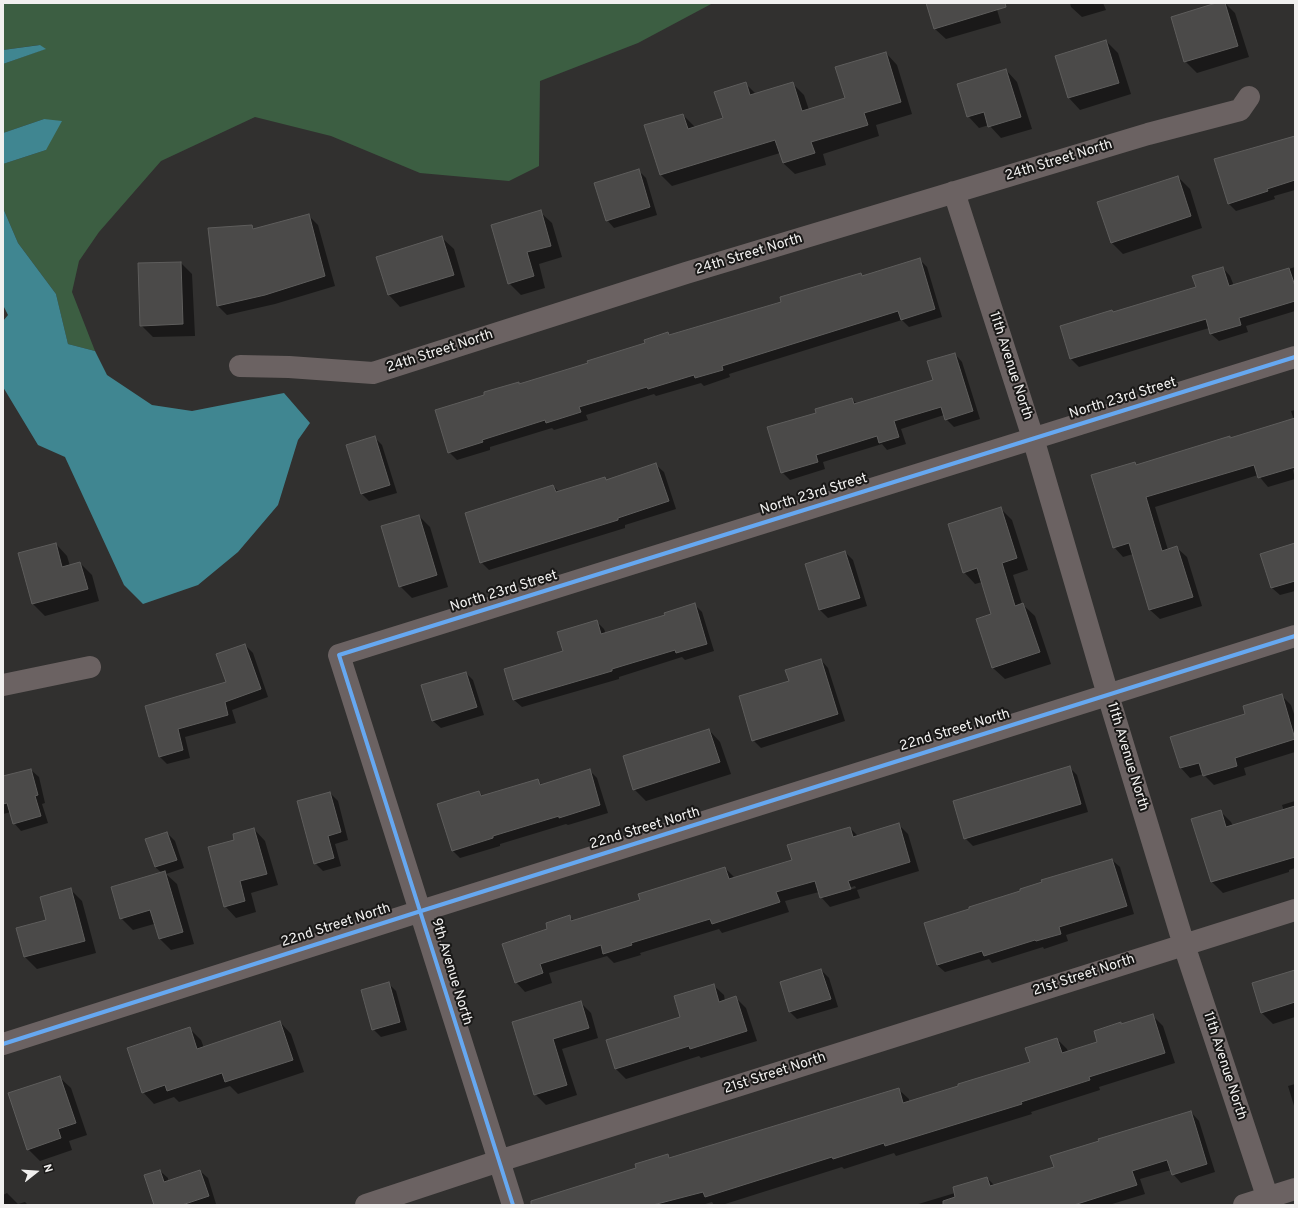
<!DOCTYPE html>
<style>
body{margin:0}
#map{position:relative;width:1298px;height:1208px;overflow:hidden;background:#31302f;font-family:Overpass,sans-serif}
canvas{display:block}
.frame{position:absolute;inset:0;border:4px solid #f1f0ef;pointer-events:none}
.north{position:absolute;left:16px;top:1152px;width:40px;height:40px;-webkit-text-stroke:3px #191817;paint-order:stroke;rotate:73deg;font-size:11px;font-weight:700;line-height:16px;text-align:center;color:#f1f0ef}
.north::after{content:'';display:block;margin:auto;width:14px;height:18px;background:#f1f0ef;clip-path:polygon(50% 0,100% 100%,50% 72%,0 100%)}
</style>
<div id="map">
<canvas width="1298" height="1208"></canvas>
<div class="frame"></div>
<div class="north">N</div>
</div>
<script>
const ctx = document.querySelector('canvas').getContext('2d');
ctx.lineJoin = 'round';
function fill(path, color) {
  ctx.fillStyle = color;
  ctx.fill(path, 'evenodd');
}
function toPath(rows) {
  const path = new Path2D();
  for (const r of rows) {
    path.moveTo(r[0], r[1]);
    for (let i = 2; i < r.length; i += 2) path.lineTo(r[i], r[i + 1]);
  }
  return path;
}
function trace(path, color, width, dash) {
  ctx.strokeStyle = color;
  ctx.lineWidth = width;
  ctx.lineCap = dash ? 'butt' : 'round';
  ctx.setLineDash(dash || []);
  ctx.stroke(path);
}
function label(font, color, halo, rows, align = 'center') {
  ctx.font = font + ' Overpass,sans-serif';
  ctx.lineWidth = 4;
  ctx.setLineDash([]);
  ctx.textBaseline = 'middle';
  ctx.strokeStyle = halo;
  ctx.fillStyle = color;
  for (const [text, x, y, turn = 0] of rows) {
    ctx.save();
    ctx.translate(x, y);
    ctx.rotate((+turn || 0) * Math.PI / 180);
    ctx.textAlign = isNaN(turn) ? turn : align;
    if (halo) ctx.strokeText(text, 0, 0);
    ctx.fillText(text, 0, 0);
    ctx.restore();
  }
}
fill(toPath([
 [3,3,713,3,638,43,540,81,539,166,509,181,420,173,331,136,255,117,161,161,99,232,79,261,72,292,95,351,68,344,56,294,18,243,3,208,3,164,46,150,44,119,3,133,3,64,45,49,39,45,3,50]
]), '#3c5e42');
fill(toPath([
 [40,45,46,49,3,64,3,50],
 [44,119,62,121,46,150,3,164,3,133],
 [3,208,18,243,56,294,68,344,95,351,107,375,152,405,192,411,284,393,310,423,298,440,278,505,238,552,198,585,143,604,124,585,65,457,38,445,3,387,3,321,8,315,3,305]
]), '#408691');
fill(toPath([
 [927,3,995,3,1001,23,946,39,935,29],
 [1070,3,1103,3,1106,10,1082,17,1071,7],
 [1219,3,1225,3,1235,13,1249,57,1197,73,1185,61],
 [1106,41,1118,53,1131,94,1080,110,1069,98,1056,56],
 [886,53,897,65,912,114,876,125,879,136,823,154,826,165,795,174,783,163,780,153,672,186,660,174,683,115,695,127,724,119,745,83,756,94,792,83,804,95,809,110,846,99],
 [1006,70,1017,82,1032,129,1001,138,989,125,979,128,968,116],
 [1295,137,1295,190,1274,196,1275,199,1236,211,1228,203],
 [638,170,646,178,657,215,614,228,607,220],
 [1178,177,1190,189,1202,228,1123,254,1111,242],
 [540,212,552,223,562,257,539,264,545,288,521,295,509,283],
 [308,215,318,225,335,286,275,304,227,315,218,306,252,226,255,229],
 [442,238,454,249,465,287,400,307,389,295,377,257],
 [919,259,927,267,942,317,909,327,902,320,729,374,730,377,704,386,701,383,656,396,654,394,586,415,588,420,554,430,552,428,490,447,490,450,457,460,449,452,486,396,518,383,520,385,589,364,646,344,668,333,670,335,782,302,860,274,863,276],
 [181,263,192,274,195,336,153,337,141,325],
 [1295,267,1295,311,1246,326,1248,332,1219,341,1211,334,1209,328,1079,367,1071,359,1061,327,1114,313,1197,287,1223,268,1230,276,1234,286],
 [955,354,962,362,980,419,954,427,946,419,944,415,901,429,906,444,887,450,882,444,823,462,825,469,790,480,782,472,817,413,852,399,857,404,934,380],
 [1295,410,1295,469,1293,470,1295,479,1268,487,1258,475,1155,507,1168,550,1177,548,1187,557,1202,606,1160,619,1150,610,1133,554,1123,557,1114,547,1135,463,1138,466,1294,420,1291,411],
 [374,437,382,445,397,493,369,501,362,494],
 [656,465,664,472,676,509,625,525,625,528,489,570,481,562,553,486,559,492,605,478,607,481],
 [1000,508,1012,520,1028,570,1013,575,1022,604,1035,616,1051,664,1005,679,993,668,992,614,982,582,975,584,964,572],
 [419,516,430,527,448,587,412,598,400,586],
 [56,544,67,556,70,566,80,563,92,575,99,601,45,616,33,604,19,554],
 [1295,544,1295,591,1280,595,1272,588],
 [845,552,853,560,867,606,828,618,820,610,806,564],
 [694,604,702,612,714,651,685,660,682,657,619,677,619,679,522,707,514,700,596,621,604,629,606,634,666,615],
 [245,645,253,653,268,697,232,710,236,723,185,737,190,758,167,764,159,756,146,707,228,683],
 [821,660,828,668,845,721,761,748,753,740,790,682],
 [466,673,473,680,484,715,441,728,433,721],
 [1281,695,1291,705,1295,717,1295,752,1244,768,1246,775,1214,785,1203,774,1190,778,1181,768,1246,714],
 [709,730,720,742,731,774,646,801,634,789],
 [1069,767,1077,775,1088,812,973,846,965,838],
 [31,770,39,777,45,803,42,804,48,823,21,831,14,823,11,812,3,814,3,777],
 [589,770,597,778,608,813,568,825,566,824,500,844,500,846,460,858,452,850,479,792,483,796,537,780,542,785],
 [330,793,338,801,348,840,335,844,341,866,323,871,315,863],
 [1295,801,1295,868,1289,870,1289,872,1223,893,1212,882,1193,819,1220,811,1231,822,1233,826,1284,811,1282,805],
 [898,824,908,834,919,871,857,890,860,898,830,907,821,897,819,892,785,901,789,912,722,933,719,929,640,953,641,955,614,963,607,956,549,973,552,983,525,992,516,982,549,929,569,916,574,921,641,901,725,868,735,878,793,860,850,828,858,836],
 [855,886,856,888,825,897,825,895],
 [254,829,265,841,278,885,251,893,256,912,236,918,225,906,236,841],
 [167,833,175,841,184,868,166,874,177,884,194,944,171,950,160,939,154,924,133,930,121,918,162,873,155,867,146,840],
 [1112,860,1120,867,1134,914,1066,935,1068,941,1044,949,1043,947,992,963,989,959,945,972,937,965],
 [70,889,82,901,96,953,37,969,25,957,17,929,47,921],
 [821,970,829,978,838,1007,797,1019,790,1012],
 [1295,971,1295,1017,1273,1024,1261,1012],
 [388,983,396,991,407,1030,381,1037,373,1029],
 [713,985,724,995,725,1001,736,998,746,1008,757,1041,701,1058,699,1056,626,1079,616,1069,681,1018],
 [580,1002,591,1013,598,1038,562,1049,577,1095,546,1105,535,1094,513,1023],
 [1153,1016,1163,1026,1175,1063,1099,1087,1100,1090,1031,1112,1032,1114,896,1156,894,1153,844,1169,842,1167,722,1205,714,1205,712,1202,702,1205,567,1205,637,1169,668,1156,671,1158,898,1089,909,1099,909,1102,1031,1063,1057,1039,1067,1049,1068,1052,1098,1042,1120,1023,1122,1025],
 [280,1022,291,1034,304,1072,238,1094,230,1086,179,1102,174,1097,154,1104,143,1092,189,1028,201,1040,204,1048],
 [59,1077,71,1088,87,1135,69,1141,72,1150,40,1161,28,1149],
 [1295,1084,1295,1109,1288,1086],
 [1191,1112,1199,1121,1215,1172,1181,1183,1173,1174,1171,1170,1140,1179,1145,1194,1109,1205,915,1205,955,1193,987,1178,995,1186,1055,1167],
 [160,1171,168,1178,168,1181,200,1171,208,1178,216,1204,213,1205,155,1205],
 [7,1193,18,1204,25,1202,28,1205,3,1205,3,1195]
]), '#0007');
const building = toPath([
 [926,3,1005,3,1006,7,934,29,926,3],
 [1216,3,1225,3,1238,46,1184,62,1171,17,1216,3],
 [1106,40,1119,83,1068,98,1055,56,1106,40],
 [886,52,901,102,864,113,868,125,811,142,815,153,783,163,775,140,660,175,644,125,683,114,688,129,723,118,714,92,746,82,750,95,793,82,802,111,845,98,835,67,886,52],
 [1006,69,1021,117,988,127,984,112,967,117,957,84,1006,69],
 [1295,136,1295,180,1267,189,1268,191,1228,204,1214,159,1295,136],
 [639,169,650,207,606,221,594,183,639,169],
 [1178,176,1191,216,1111,243,1097,202,1178,176],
 [541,210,551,246,527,252,534,276,508,284,491,225,541,210],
 [309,214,325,276,265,295,217,306,208,228,252,225,253,229,309,214],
 [442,236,454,275,388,295,376,257,442,236],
 [920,258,935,309,901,320,898,311,722,366,723,370,695,378,694,375,648,389,647,387,579,407,581,412,546,423,545,420,482,440,483,442,448,453,435,410,484,395,484,392,519,382,519,384,588,363,587,361,645,343,644,340,668,332,669,335,781,302,780,297,861,273,862,276,920,258],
 [181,262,183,324,140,326,138,263,181,262],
 [1223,267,1229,286,1289,268,1295,286,1295,301,1239,318,1241,325,1210,334,1206,319,1070,359,1060,326,1112,310,1113,312,1196,287,1192,276,1223,267],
 [955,353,973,411,945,420,941,407,894,421,899,437,879,443,877,436,816,455,818,462,781,473,767,427,816,413,815,409,852,398,854,404,933,380,927,361,955,353],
 [1295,418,1295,467,1258,478,1254,465,1146,497,1162,551,1177,546,1193,597,1149,610,1129,543,1113,548,1091,475,1135,462,1136,465,1230,436,1230,438,1295,418],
 [375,436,390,485,361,494,346,445,375,436],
 [656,463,669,501,618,518,618,520,480,563,465,513,553,485,556,492,605,477,606,480,656,463],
 [1001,507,1017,558,1002,563,1015,606,1023,603,1040,652,992,668,976,619,991,614,977,568,963,573,948,524,1001,507],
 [419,515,437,575,399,587,381,526,419,515],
 [56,543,62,567,80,562,88,589,32,604,18,553,56,543],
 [1295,543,1295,581,1271,588,1260,554,1295,543],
 [845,551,860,598,819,610,805,564,845,551],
 [695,603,707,644,676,653,675,650,612,669,612,671,513,700,504,669,563,651,557,632,597,620,601,634,665,615,664,613,695,603],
 [245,644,261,689,225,702,228,715,178,729,183,750,159,757,145,706,226,682,216,654,245,644],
 [821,659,838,714,752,741,739,696,789,681,785,670,821,659],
 [466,672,477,707,432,721,421,685,466,672],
 [1282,694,1295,739,1235,758,1237,766,1203,776,1199,763,1180,768,1170,737,1245,714,1243,706,1282,694],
 [709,729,720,762,633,790,623,756,709,729],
 [1070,766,1081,804,964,839,953,801,1070,766],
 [31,769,38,795,35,796,41,816,13,824,7,803,3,804,3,776,31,769],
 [590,769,600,805,559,818,559,816,493,836,493,838,452,851,437,804,479,791,481,796,538,779,540,785,590,769],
 [330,792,341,832,328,836,334,858,314,864,297,801,330,792],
 [1295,806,1295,857,1211,882,1191,819,1221,810,1226,827,1295,806],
 [899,823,910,862,848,881,851,889,820,898,815,881,776,892,780,902,712,924,710,919,631,943,632,945,603,954,601,945,540,964,543,973,515,983,502,944,547,929,546,923,570,915,571,921,640,900,638,894,725,867,729,879,792,860,787,845,850,827,853,837,899,823],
 [254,828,267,874,240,881,245,901,224,907,208,847,234,840,233,834,254,828],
 [167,832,177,860,155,867,145,839,167,832],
 [1112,859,1127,906,1059,927,1061,934,1036,941,1035,940,984,956,982,951,937,965,924,923,969,909,969,907,1020,891,1020,889,1042,882,1041,880,1112,859],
 [165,871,183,932,159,939,150,910,120,919,111,887,165,871],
 [71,888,85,941,24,957,16,928,46,920,40,897,71,888],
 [821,969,831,999,789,1012,780,982,821,969],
 [1295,970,1295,1002,1261,1013,1252,983,1295,970],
 [389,982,400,1022,372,1030,361,990,389,982],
 [714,984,719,1002,736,996,747,1031,690,1049,689,1046,615,1069,606,1040,680,1017,674,996,714,984],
 [581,1001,589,1028,553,1039,567,1085,534,1095,512,1022,581,1001],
 [1153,1014,1165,1053,1089,1077,1090,1080,1021,1102,1022,1104,885,1146,884,1143,833,1159,832,1157,705,1197,703,1192,653,1205,531,1205,531,1201,636,1168,635,1164,668,1154,669,1158,899,1088,903,1103,958,1086,958,1084,1030,1062,1025,1048,1057,1038,1062,1053,1097,1042,1094,1031,1121,1022,1121,1024,1153,1014],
 [280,1021,293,1060,225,1082,222,1073,167,1091,165,1085,142,1093,127,1048,190,1027,197,1049,280,1021],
 [60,1076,76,1123,58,1129,61,1138,27,1150,8,1093,60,1076],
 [1191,1111,1207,1164,1172,1175,1167,1160,1132,1171,1137,1185,1074,1205,943,1205,943,1201,955,1197,953,1187,987,1177,990,1186,1054,1167,1050,1156,1099,1141,1098,1139,1191,1111],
 [160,1170,164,1182,200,1170,209,1196,182,1205,154,1205,144,1175,160,1170]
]);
fill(building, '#4b4a49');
trace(building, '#5e5d5c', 1);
trace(toPath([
 [954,192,1033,438,1108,695,1184,945,1270,1205],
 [240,366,289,367,373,373,686,273,1148,134,1240,110,1249,97],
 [3,685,90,667],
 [3,1044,421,911,1295,636],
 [366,1205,499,1161,1295,910],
 [513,1205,339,655,1295,357],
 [1244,1205,1295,1189]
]), '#6b6262', 22);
trace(toPath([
 [3,1044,421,911,1295,636],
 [513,1205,339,655,1295,357]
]), '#66a8f1', 4);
label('14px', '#f1f0ef', '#191817', [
 ["24th Street North",1059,161,-17],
 ["24th Street North",749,255,-17],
 ["24th Street North",440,352,-18],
 ["11th Avenue North",1010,366,72],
 ["North 23rd Street",1123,399,-17],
 ["North 23rd Street",814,495,-17],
 ["North 23rd Street",504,592,-17],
 ["22nd Street North",955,731,-17],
 ["11th Avenue North",1127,757,73],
 ["22nd Street North",645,829,-17],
 ["22nd Street North",336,926,-18],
 ["9th Avenue North",451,972,73],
 ["21st Street North",1084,976,-18],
 ["11th Avenue North",1224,1066,72],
 ["21st Street North",775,1074,-18]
]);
</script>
